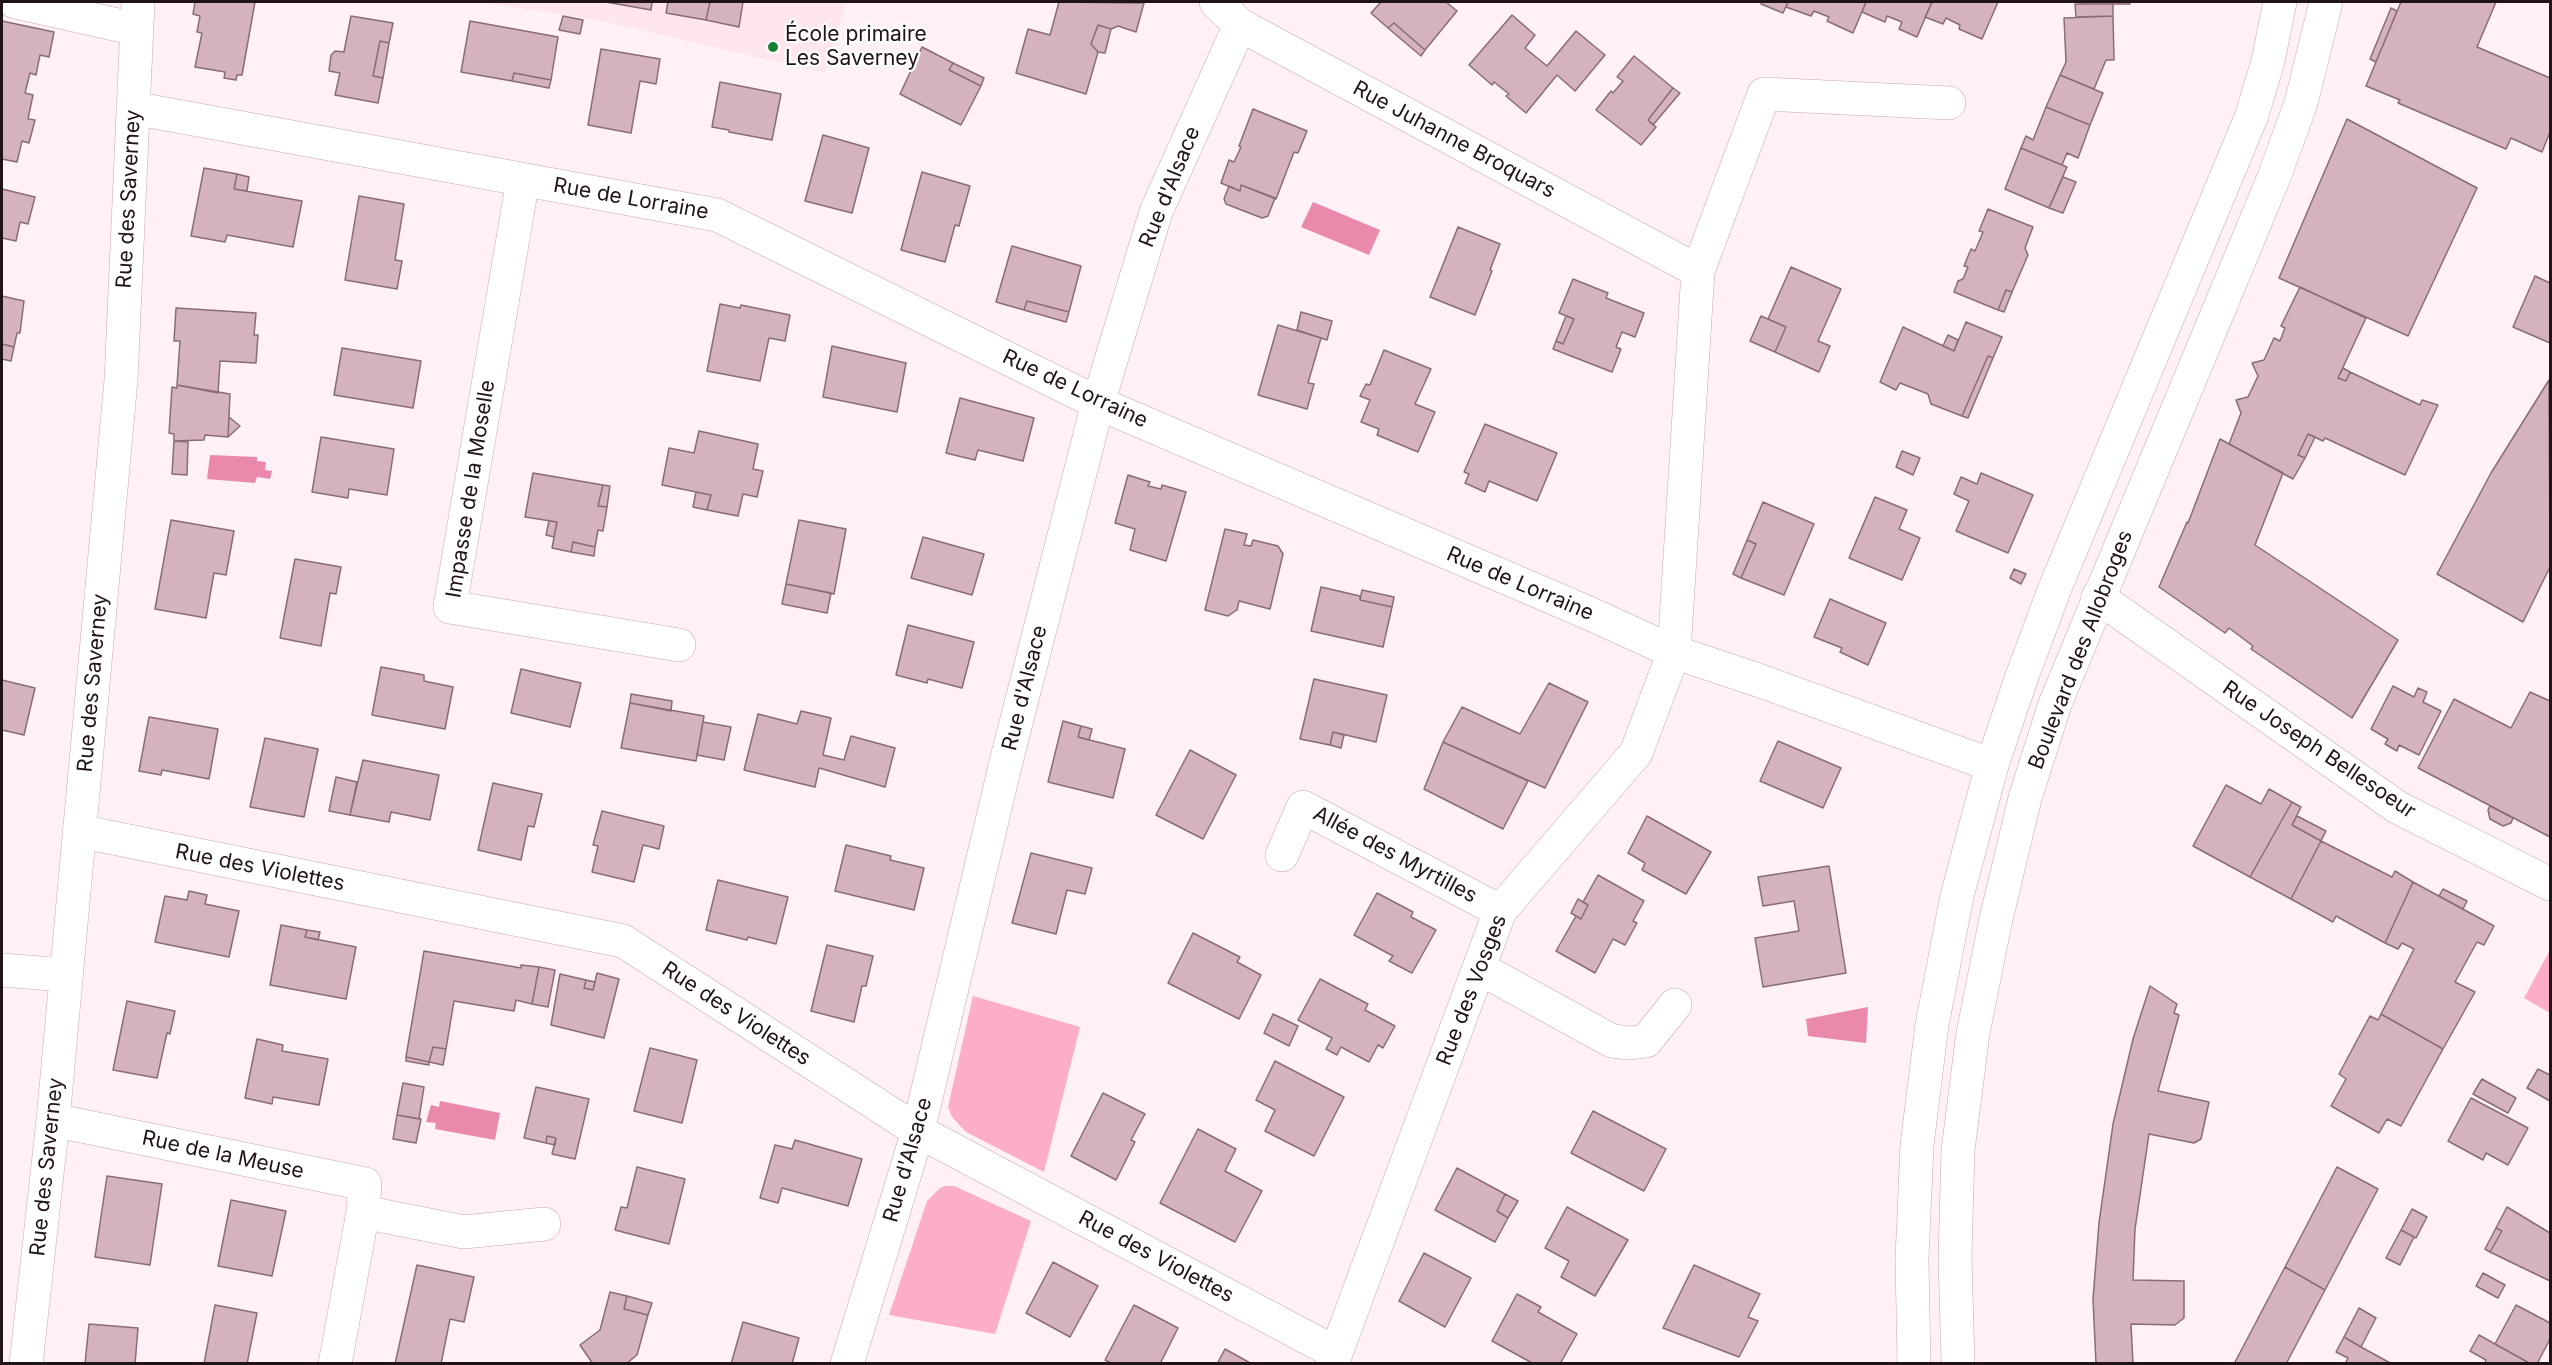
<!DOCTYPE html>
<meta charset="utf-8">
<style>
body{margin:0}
#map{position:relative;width:2552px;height:1365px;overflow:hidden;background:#fff1f5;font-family:Inter,sans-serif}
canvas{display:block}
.frame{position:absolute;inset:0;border:3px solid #201418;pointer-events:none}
</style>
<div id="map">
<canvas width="2552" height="1365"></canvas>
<div class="frame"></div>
</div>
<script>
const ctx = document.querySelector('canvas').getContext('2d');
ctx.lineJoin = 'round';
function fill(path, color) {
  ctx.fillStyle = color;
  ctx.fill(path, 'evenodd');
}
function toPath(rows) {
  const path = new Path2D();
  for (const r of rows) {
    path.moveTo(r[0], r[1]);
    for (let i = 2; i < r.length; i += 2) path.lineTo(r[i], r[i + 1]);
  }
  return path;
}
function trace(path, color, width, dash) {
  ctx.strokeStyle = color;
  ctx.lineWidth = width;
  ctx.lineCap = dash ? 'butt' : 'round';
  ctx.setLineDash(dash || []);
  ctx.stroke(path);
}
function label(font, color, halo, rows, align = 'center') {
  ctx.font = font + ' Inter,sans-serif';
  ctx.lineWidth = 4.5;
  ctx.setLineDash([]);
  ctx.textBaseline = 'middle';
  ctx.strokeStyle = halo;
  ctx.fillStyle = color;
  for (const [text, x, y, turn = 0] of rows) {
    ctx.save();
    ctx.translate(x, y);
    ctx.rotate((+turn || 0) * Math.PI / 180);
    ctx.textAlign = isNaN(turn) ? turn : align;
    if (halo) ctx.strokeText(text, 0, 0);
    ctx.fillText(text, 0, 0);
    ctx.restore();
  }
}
fill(toPath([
 [482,2,846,2,825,73,602,21]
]), '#ffe5ed');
fill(toPath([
 [2550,950,2550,1013,2524,998],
 [973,996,1080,1027,1044,1172,966,1132,952,1117,948,1107],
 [945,1186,954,1186,1031,1221,995,1334,889,1315,927,1201,940,1188]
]), '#fcadc8');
fill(toPath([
 [1313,202,1380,230,1369,255,1301,227],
 [210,455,257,457,257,461,266,462,265,470,272,471,270,479,257,477,255,483,207,479],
 [1868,1007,1866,1043,1808,1036,1806,1019],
 [440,1101,500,1113,495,1140,435,1129,436,1123,426,1122,431,1105,439,1107]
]), '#eb89ac');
const building = toPath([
 [195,2,255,2,242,75,237,75,236,80,224,78,225,72,195,67,202,33,197,32,200,16,193,14,195,2],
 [606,2,652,2,651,10,606,2],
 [668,2,710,2,706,20,666,13,668,2],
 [710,2,743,2,739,27,706,20,710,2],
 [1059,2,1144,3,1136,32,1118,26,1111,29,1098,25,1091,44,1098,52,1086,94,1016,73,1028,29,1050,35,1059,2],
 [1381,2,1446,2,1457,11,1425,50,1394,23,1388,28,1371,13,1381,2],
 [1762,2,1788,2,1783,13,1761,4,1762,2],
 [1788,2,1866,2,1853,33,1827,21,1829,17,1814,11,1811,16,1786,7,1788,2],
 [1866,2,1932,2,1917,37,1899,29,1902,22,1887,16,1885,22,1862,12,1866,2],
 [1932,2,1998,2,1982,39,1959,29,1960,25,1946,18,1943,24,1925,17,1932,2],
 [2081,2,2130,2,2130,4,2081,4,2081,2],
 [2401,2,2496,2,2477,47,2550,78,2550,132,2542,152,2511,138,2506,149,2398,103,2400,100,2366,86,2401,2],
 [2075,4,2113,4,2113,16,2076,17,2075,4],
 [2391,8,2397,11,2376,62,2370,59,2391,8],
 [1512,15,1535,35,1525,48,1547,66,1576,31,1605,55,1575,91,1557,75,1526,113,1506,96,1509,94,1494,82,1492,85,1469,65,1512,15],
 [351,16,393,23,389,43,380,41,373,76,383,78,378,103,335,95,340,73,329,71,331,55,335,51,344,52,351,16],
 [563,16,583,20,580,34,559,30,563,16],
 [2113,16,2114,60,2106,60,2094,89,2060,75,2066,62,2064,18,2113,16],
 [2,21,54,32,49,57,40,55,36,75,30,73,25,93,33,95,28,119,35,120,29,143,22,141,17,162,2,159,2,21],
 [470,21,558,37,551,80,514,73,512,81,461,72,470,21],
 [1394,23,1425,50,1421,56,1388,28,1394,23],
 [1098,25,1111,29,1105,53,1098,52,1091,44,1098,25],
 [380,41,389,43,383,78,373,76,380,41],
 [922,47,953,63,949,70,981,86,961,125,900,94,922,47],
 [601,49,660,59,656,84,640,81,631,133,588,125,601,49],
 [1634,56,1673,88,1648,120,1656,127,1641,145,1596,110,1611,91,1613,93,1623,81,1617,77,1634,56],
 [953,63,984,78,981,86,949,70,953,63],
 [514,73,551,80,549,88,512,81,514,73],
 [2060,75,2103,93,2090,125,2046,107,2060,75],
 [720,82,781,94,772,140,729,132,729,130,712,127,720,82],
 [1673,88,1680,93,1653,125,1648,120,1673,88],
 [2046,107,2090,125,2078,158,2067,153,2062,165,2021,148,2026,136,2033,140,2046,107],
 [1253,109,1307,131,1298,153,1294,152,1276,199,1241,185,1240,191,1221,183,1229,160,1234,162,1241,147,1239,146,1253,109],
 [2347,119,2477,188,2408,336,2279,278,2347,119],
 [823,135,869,148,852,213,805,201,823,135],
 [2021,148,2067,167,2049,208,2005,189,2021,148],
 [204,168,237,174,234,189,302,201,293,247,227,235,225,242,191,236,204,168],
 [922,172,970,186,959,226,955,225,945,262,901,250,922,172],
 [237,174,249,177,247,191,234,189,237,174],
 [2063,177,2076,182,2063,213,2049,208,2063,177],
 [1241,185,1275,198,1268,216,1262,218,1226,204,1224,199,1229,186,1240,191,1241,185],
 [2,189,35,197,28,224,20,222,16,241,2,238,2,189],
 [359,196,404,204,395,260,402,261,397,289,345,280,359,196],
 [1988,209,2033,227,2025,248,2028,255,2012,292,2006,290,1998,310,1954,292,1958,281,1963,279,1968,267,1964,266,1971,249,1975,251,1983,232,1979,231,1988,209],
 [1458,227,1500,244,1490,270,1492,271,1475,315,1430,297,1458,227],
 [1012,246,1081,266,1069,312,1027,301,1024,310,996,302,1012,246],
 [1791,267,1841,289,1818,341,1830,346,1819,372,1775,352,1786,327,1768,319,1791,267],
 [2535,276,2550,283,2550,343,2513,327,2535,276],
 [1573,279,1608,293,1606,298,1644,313,1635,337,1622,332,1616,347,1621,349,1612,372,1553,349,1556,341,1563,344,1574,319,1559,313,1573,279],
 [2300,287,2366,318,2338,378,2346,381,2350,372,2420,405,2422,400,2438,405,2405,475,2325,438,2323,441,2308,434,2298,455,2305,458,2293,479,2229,444,2241,413,2236,400,2248,397,2258,376,2252,363,2264,360,2274,338,2280,341,2285,328,2281,326,2300,287],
 [2006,290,2012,292,2004,312,1998,310,2006,290],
 [2,296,24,301,20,333,17,333,14,347,2,344,2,296],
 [1027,301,1069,312,1066,322,1024,310,1027,301],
 [720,304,740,308,741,305,790,315,785,341,769,338,760,381,707,371,720,304],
 [176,308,256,313,254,335,258,335,256,363,220,361,218,393,177,385,180,341,174,341,176,308],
 [1301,312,1332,321,1327,340,1297,330,1301,312],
 [1566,316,1574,319,1563,344,1556,341,1566,316],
 [1761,316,1786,327,1775,352,1750,341,1761,316],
 [1966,322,2002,337,1993,358,1988,356,1962,416,1931,404,1928,394,1900,383,1896,390,1880,382,1903,327,1954,351,1966,322],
 [1278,325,1321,338,1308,383,1314,384,1307,409,1258,395,1278,325],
 [1948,335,1958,340,1954,351,1943,346,1948,335],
 [2,344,14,347,11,361,2,359,2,344],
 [832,346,906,363,897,412,823,397,832,346],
 [342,348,421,361,413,408,334,395,342,348],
 [1384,350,1431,369,1415,404,1435,412,1418,452,1377,435,1379,429,1361,422,1370,400,1360,396,1366,384,1370,385,1384,350],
 [1988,356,1993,358,1968,418,1962,416,1988,356],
 [2343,368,2350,372,2346,381,2338,378,2343,368],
 [2549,380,2550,567,2523,622,2437,574,2491,473,2549,380],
 [177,385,230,394,228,437,205,435,204,440,174,441,174,434,169,433,172,387,177,388,177,385],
 [960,398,1034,418,1023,461,978,450,975,460,946,453,960,398],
 [229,417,240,426,228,437,229,417],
 [1485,424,1557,453,1537,501,1489,481,1485,492,1465,483,1469,474,1464,472,1485,424],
 [699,431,758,444,753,469,763,471,757,497,743,494,738,516,707,510,711,495,662,485,669,448,694,453,699,431],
 [2308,434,2315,437,2305,458,2298,455,2308,434],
 [321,437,394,449,387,495,349,489,348,498,312,492,321,437],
 [2220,439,2283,473,2255,545,2398,640,2352,718,2251,649,2253,646,2229,628,2225,633,2159,587,2187,522,2188,523,2220,439],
 [174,441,188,442,187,475,172,474,174,441],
 [1902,451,1920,458,1913,475,1896,467,1902,451],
 [533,473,603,485,598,506,607,507,603,531,598,530,595,547,573,542,571,552,552,548,557,522,525,517,533,473],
 [1981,473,2033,495,2008,553,1956,531,1969,501,1954,494,1961,477,1977,484,1981,473],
 [1128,475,1150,482,1148,486,1161,489,1162,485,1186,492,1166,561,1130,550,1135,529,1115,523,1128,475],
 [603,485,610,486,607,507,598,506,603,485],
 [696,492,711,495,707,510,693,507,696,492],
 [1875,497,1907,510,1899,529,1920,538,1902,580,1849,558,1875,497],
 [1763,502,1814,524,1784,595,1741,578,1756,544,1747,540,1763,502],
 [171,520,234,531,226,575,214,573,206,618,155,609,171,520],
 [799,520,846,529,834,594,786,584,799,520],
 [549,521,557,522,554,537,546,535,549,521],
 [1225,529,1247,534,1244,545,1251,546,1253,540,1278,546,1283,554,1270,609,1239,601,1237,610,1228,616,1205,610,1225,529],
 [923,537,984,554,972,595,911,578,923,537],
 [1747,540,1756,544,1741,578,1733,574,1747,540],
 [573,542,595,547,594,556,571,552,573,542],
 [295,559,341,567,336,594,330,593,321,646,280,638,295,559],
 [2014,569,2026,574,2021,584,2010,578,2014,569],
 [786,584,831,593,827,613,782,604,786,584],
 [1321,587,1360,596,1360,600,1392,607,1383,647,1311,631,1321,587],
 [1362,590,1394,597,1392,607,1360,600,1362,590],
 [1830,599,1886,623,1868,665,1840,652,1842,648,1814,637,1830,599],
 [908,625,974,642,962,688,928,679,927,683,896,675,908,625],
 [381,667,424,675,424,681,453,687,445,729,372,715,381,667],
 [521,669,581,683,570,727,511,713,521,669],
 [1314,679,1387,695,1376,742,1333,732,1330,745,1300,739,1314,679],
 [2,680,35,688,24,735,2,730,2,680],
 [1549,683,1588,702,1545,788,1443,742,1462,707,1520,734,1549,683],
 [2393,686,2414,697,2418,688,2427,692,2423,702,2441,711,2419,755,2399,745,2397,751,2385,744,2388,739,2371,729,2393,686],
 [2530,692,2550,701,2550,837,2418,768,2454,699,2511,728,2530,692],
 [631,694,672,701,671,711,630,703,631,694],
 [630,703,704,716,696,761,621,748,630,703],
 [801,711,831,718,823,755,844,760,851,736,895,748,885,787,819,768,815,787,744,770,758,714,797,724,801,711],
 [149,717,218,729,209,779,162,770,161,775,139,771,149,717],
 [1063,721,1081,726,1078,737,1125,749,1113,798,1048,782,1063,721],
 [703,722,731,727,724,760,697,755,703,722],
 [1081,726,1092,729,1089,740,1078,737,1081,726],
 [1333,732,1344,735,1341,748,1330,745,1333,732],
 [265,738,318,749,304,817,250,807,265,738],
 [1778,741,1841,768,1823,808,1760,781,1778,741],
 [1443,742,1528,781,1503,829,1424,789,1443,742],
 [1190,750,1236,775,1203,839,1156,815,1190,750],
 [363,760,439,775,430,820,391,812,389,822,350,815,363,760],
 [336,777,357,782,350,815,329,811,336,777],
 [493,783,542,794,534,827,528,826,521,860,478,850,493,783],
 [2226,785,2261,804,2269,789,2292,802,2250,877,2193,846,2226,785],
 [2292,802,2301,807,2292,825,2321,841,2291,899,2250,877,2292,802],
 [2490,806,2513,818,2511,823,2503,826,2490,819,2488,810,2490,806],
 [602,811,664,826,659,849,643,845,634,882,592,872,598,846,593,845,602,811],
 [1647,816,1711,852,1686,894,1642,870,1645,863,1628,853,1647,816],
 [2297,816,2326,831,2321,841,2292,825,2297,816],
 [2321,841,2392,877,2395,871,2413,882,2385,943,2336,916,2333,922,2291,899,2321,841],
 [846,845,891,856,890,860,924,868,914,910,835,891,846,845],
 [1031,853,1092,868,1085,894,1067,890,1056,934,1012,923,1031,853],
 [1829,866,1846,973,1763,987,1755,938,1799,931,1794,901,1763,906,1758,877,1829,866],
 [1598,875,1644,901,1633,921,1637,923,1625,945,1613,939,1595,973,1556,951,1576,916,1581,919,1588,905,1583,902,1598,875],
 [718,880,788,897,776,944,748,937,747,940,706,930,718,880],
 [2413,882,2494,926,2484,945,2477,942,2455,982,2475,992,2443,1049,2381,1014,2414,949,2402,943,2398,949,2385,943,2413,882],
 [2443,889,2467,901,2463,909,2439,896,2443,889],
 [189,891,207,895,205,904,239,911,229,957,155,942,165,896,187,900,189,891],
 [1377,893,1413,912,1411,917,1436,930,1412,973,1389,961,1393,956,1354,935,1377,893],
 [1578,899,1588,905,1581,919,1571,913,1578,899],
 [281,925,307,930,305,937,356,947,346,999,270,985,281,925],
 [307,930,320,932,318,940,305,937,307,930],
 [1193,933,1240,957,1237,962,1261,975,1239,1019,1168,983,1193,933],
 [827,945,873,956,866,986,862,986,854,1022,811,1011,827,945],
 [424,951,521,968,521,965,539,967,532,1004,516,1000,514,1011,454,1001,446,1049,433,1047,429,1062,406,1057,424,951],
 [539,967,555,970,548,1007,532,1004,539,967],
 [597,973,619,979,604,1038,551,1025,560,974,586,980,584,988,593,990,597,973],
 [1320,979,1368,1004,1365,1010,1395,1026,1383,1048,1378,1045,1369,1062,1341,1047,1337,1055,1326,1049,1332,1038,1298,1020,1320,979],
 [586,980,595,982,593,990,584,988,586,980],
 [2150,986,2177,1004,2174,1013,2179,1015,2158,1091,2209,1102,2201,1139,2194,1143,2149,1134,2135,1229,2133,1280,2184,1281,2184,1318,2175,1325,2131,1324,2133,1364,2096,1364,2093,1299,2099,1223,2113,1124,2133,1039,2150,986],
 [127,1001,175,1011,170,1034,167,1033,157,1078,113,1070,127,1001],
 [1273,1014,1298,1026,1289,1046,1264,1033,1273,1014],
 [2381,1014,2443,1049,2401,1126,2387,1119,2379,1133,2331,1106,2346,1079,2339,1074,2370,1016,2378,1020,2381,1014],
 [257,1039,283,1045,282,1051,328,1059,319,1105,273,1097,272,1104,245,1098,257,1039],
 [433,1047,446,1049,443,1065,429,1062,433,1047],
 [650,1048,697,1060,682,1123,634,1111,650,1048],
 [406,1057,429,1062,429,1065,406,1061,406,1057],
 [1275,1061,1344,1097,1314,1156,1265,1131,1275,1110,1256,1100,1275,1061],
 [2538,1069,2550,1075,2550,1101,2527,1088,2538,1069],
 [2482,1079,2516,1098,2508,1113,2473,1094,2482,1079],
 [403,1083,424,1087,419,1119,397,1115,403,1083],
 [536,1087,589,1099,575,1159,552,1154,556,1138,547,1136,546,1143,524,1138,536,1087],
 [1103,1093,1145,1114,1131,1140,1135,1142,1116,1180,1071,1156,1103,1093],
 [2471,1098,2528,1128,2508,1165,2486,1153,2483,1160,2448,1141,2471,1098],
 [1593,1111,1666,1149,1644,1191,1571,1153,1593,1111],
 [397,1115,421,1119,416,1143,393,1139,397,1115],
 [1198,1129,1236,1149,1225,1171,1262,1191,1235,1242,1160,1203,1198,1129],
 [547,1136,556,1138,555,1145,546,1143,547,1136],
 [795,1140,862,1159,848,1206,782,1188,778,1203,760,1198,775,1145,792,1149,795,1140],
 [637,1167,685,1179,669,1244,615,1230,621,1207,627,1208,637,1167],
 [2337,1167,2378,1189,2325,1290,2285,1267,2337,1167],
 [1457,1168,1505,1194,1497,1211,1508,1218,1495,1242,1435,1210,1457,1168],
 [107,1176,162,1184,150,1265,95,1257,107,1176],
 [1505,1194,1518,1201,1508,1218,1497,1211,1505,1194],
 [231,1200,286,1211,272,1276,218,1266,231,1200],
 [1567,1207,1628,1240,1595,1296,1561,1277,1569,1261,1545,1248,1567,1207],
 [2507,1207,2550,1233,2550,1281,2490,1252,2502,1231,2496,1228,2507,1207],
 [2412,1209,2427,1217,2416,1238,2401,1230,2412,1209],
 [2496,1228,2502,1231,2490,1252,2485,1249,2496,1228],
 [2401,1230,2414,1237,2400,1265,2386,1258,2401,1230],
 [1424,1253,1471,1278,1445,1327,1399,1301,1424,1253],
 [1053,1262,1098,1286,1070,1337,1026,1313,1053,1262],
 [417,1265,474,1277,464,1322,450,1319,441,1364,395,1364,417,1265],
 [1694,1265,1760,1294,1748,1317,1758,1321,1739,1357,1663,1328,1694,1265],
 [2285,1267,2325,1290,2286,1364,2234,1364,2285,1267],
 [2483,1273,2505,1285,2498,1298,2476,1286,2483,1273],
 [610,1292,627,1296,624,1309,648,1315,637,1355,626,1364,593,1364,580,1345,600,1330,610,1292],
 [1517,1294,1541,1307,1538,1312,1577,1334,1560,1364,1534,1364,1492,1341,1517,1294],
 [627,1296,652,1303,648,1315,624,1309,627,1296],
 [215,1305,257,1313,247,1364,204,1364,215,1305],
 [1134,1305,1178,1328,1160,1364,1113,1364,1105,1360,1134,1305],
 [2516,1305,2550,1323,2550,1339,2537,1364,2531,1364,2495,1344,2516,1305],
 [2359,1308,2376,1318,2361,1347,2344,1337,2359,1308],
 [743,1322,799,1338,792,1364,731,1364,743,1322],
 [89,1324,138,1328,135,1364,85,1364,89,1324],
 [2479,1335,2495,1344,2531,1364,2484,1364,2486,1360,2470,1351,2479,1335],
 [2344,1337,2361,1347,2392,1364,2345,1364,2348,1358,2336,1352,2344,1337],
 [1225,1349,1252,1364,1217,1364,1225,1349]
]);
fill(building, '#d4b3bd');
trace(building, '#8a6c76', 1.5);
const minor = toPath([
 [15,2,136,29],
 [1216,2,1240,25,1698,271,1674,652,1636,753,1500,911,1332,1364],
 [133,108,717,215,1098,403,1584,611,1674,652,1755,679,1992,765],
 [523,180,450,607,679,645],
 [1698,271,1764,94,1949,103],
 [2098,597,2397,807,2550,884],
 [79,831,623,941,918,1131,1336,1353],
 [1282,855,1303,807,1500,911],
 [1479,968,1612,1041,1630,1043,1646,1041,1675,1005],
 [2,970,65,975],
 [53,1120,365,1184,363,1212,335,1364],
 [363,1212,464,1232,544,1224],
 [26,1364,53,1120,121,380,138,2],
 [847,1364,918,1131,1007,758,1098,403,1156,212,1240,25]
]);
const primary = toPath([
 [1914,1364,1912,1259,1917,1145,1932,1025,1957,896,1992,765,2021,679,2055,588,2252,115,2268,61,2280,2],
 [1958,1364,1955,1257,1958,1150,1973,1033,1996,919,2025,798,2055,704,2274,177,2301,103,2326,2]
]);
trace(minor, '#c7a7b1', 34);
trace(primary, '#c7a7b1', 34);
trace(minor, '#fff', 33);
trace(primary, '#fff', 33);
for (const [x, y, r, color] of [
 [773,47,6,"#167f34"]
]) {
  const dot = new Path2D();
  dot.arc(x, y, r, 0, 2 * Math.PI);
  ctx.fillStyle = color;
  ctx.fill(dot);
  trace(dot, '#fff', 2);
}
label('21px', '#201418', '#fff', [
 ["École primaire",785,35],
 ["Les Saverney",785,59]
], 'left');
label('21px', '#201418', '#fff', [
 ["Rue Juhanne Broquars",1454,140,28],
 ["Rue d'Alsace",1170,187,-68],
 ["Rue des Saverney",129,199,-87],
 ["Rue de Lorraine",631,199,10],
 ["Rue de Lorraine",1075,389,25],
 ["Impasse de la Moselle",471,489,-81],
 ["Rue de Lorraine",1520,584,23],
 ["Boulevard des Allobroges",2081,650,-69],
 ["Rue des Saverney",93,683,-85],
 ["Rue d'Alsace",1025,688,-76],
 ["Rue Joseph Bellesoeur",2319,750,34],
 ["Allée des Myrtilles",1395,855,28],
 ["Rue des Violettes",260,868,11],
 ["Rue des Vosges",1472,990,-69],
 ["Rue des Violettes",736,1014,33],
 ["Rue de la Meuse",223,1155,12],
 ["Rue d'Alsace",908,1160,-74],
 ["Rue des Saverney",47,1167,-84],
 ["Rue des Violettes",1156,1257,28]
]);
</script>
